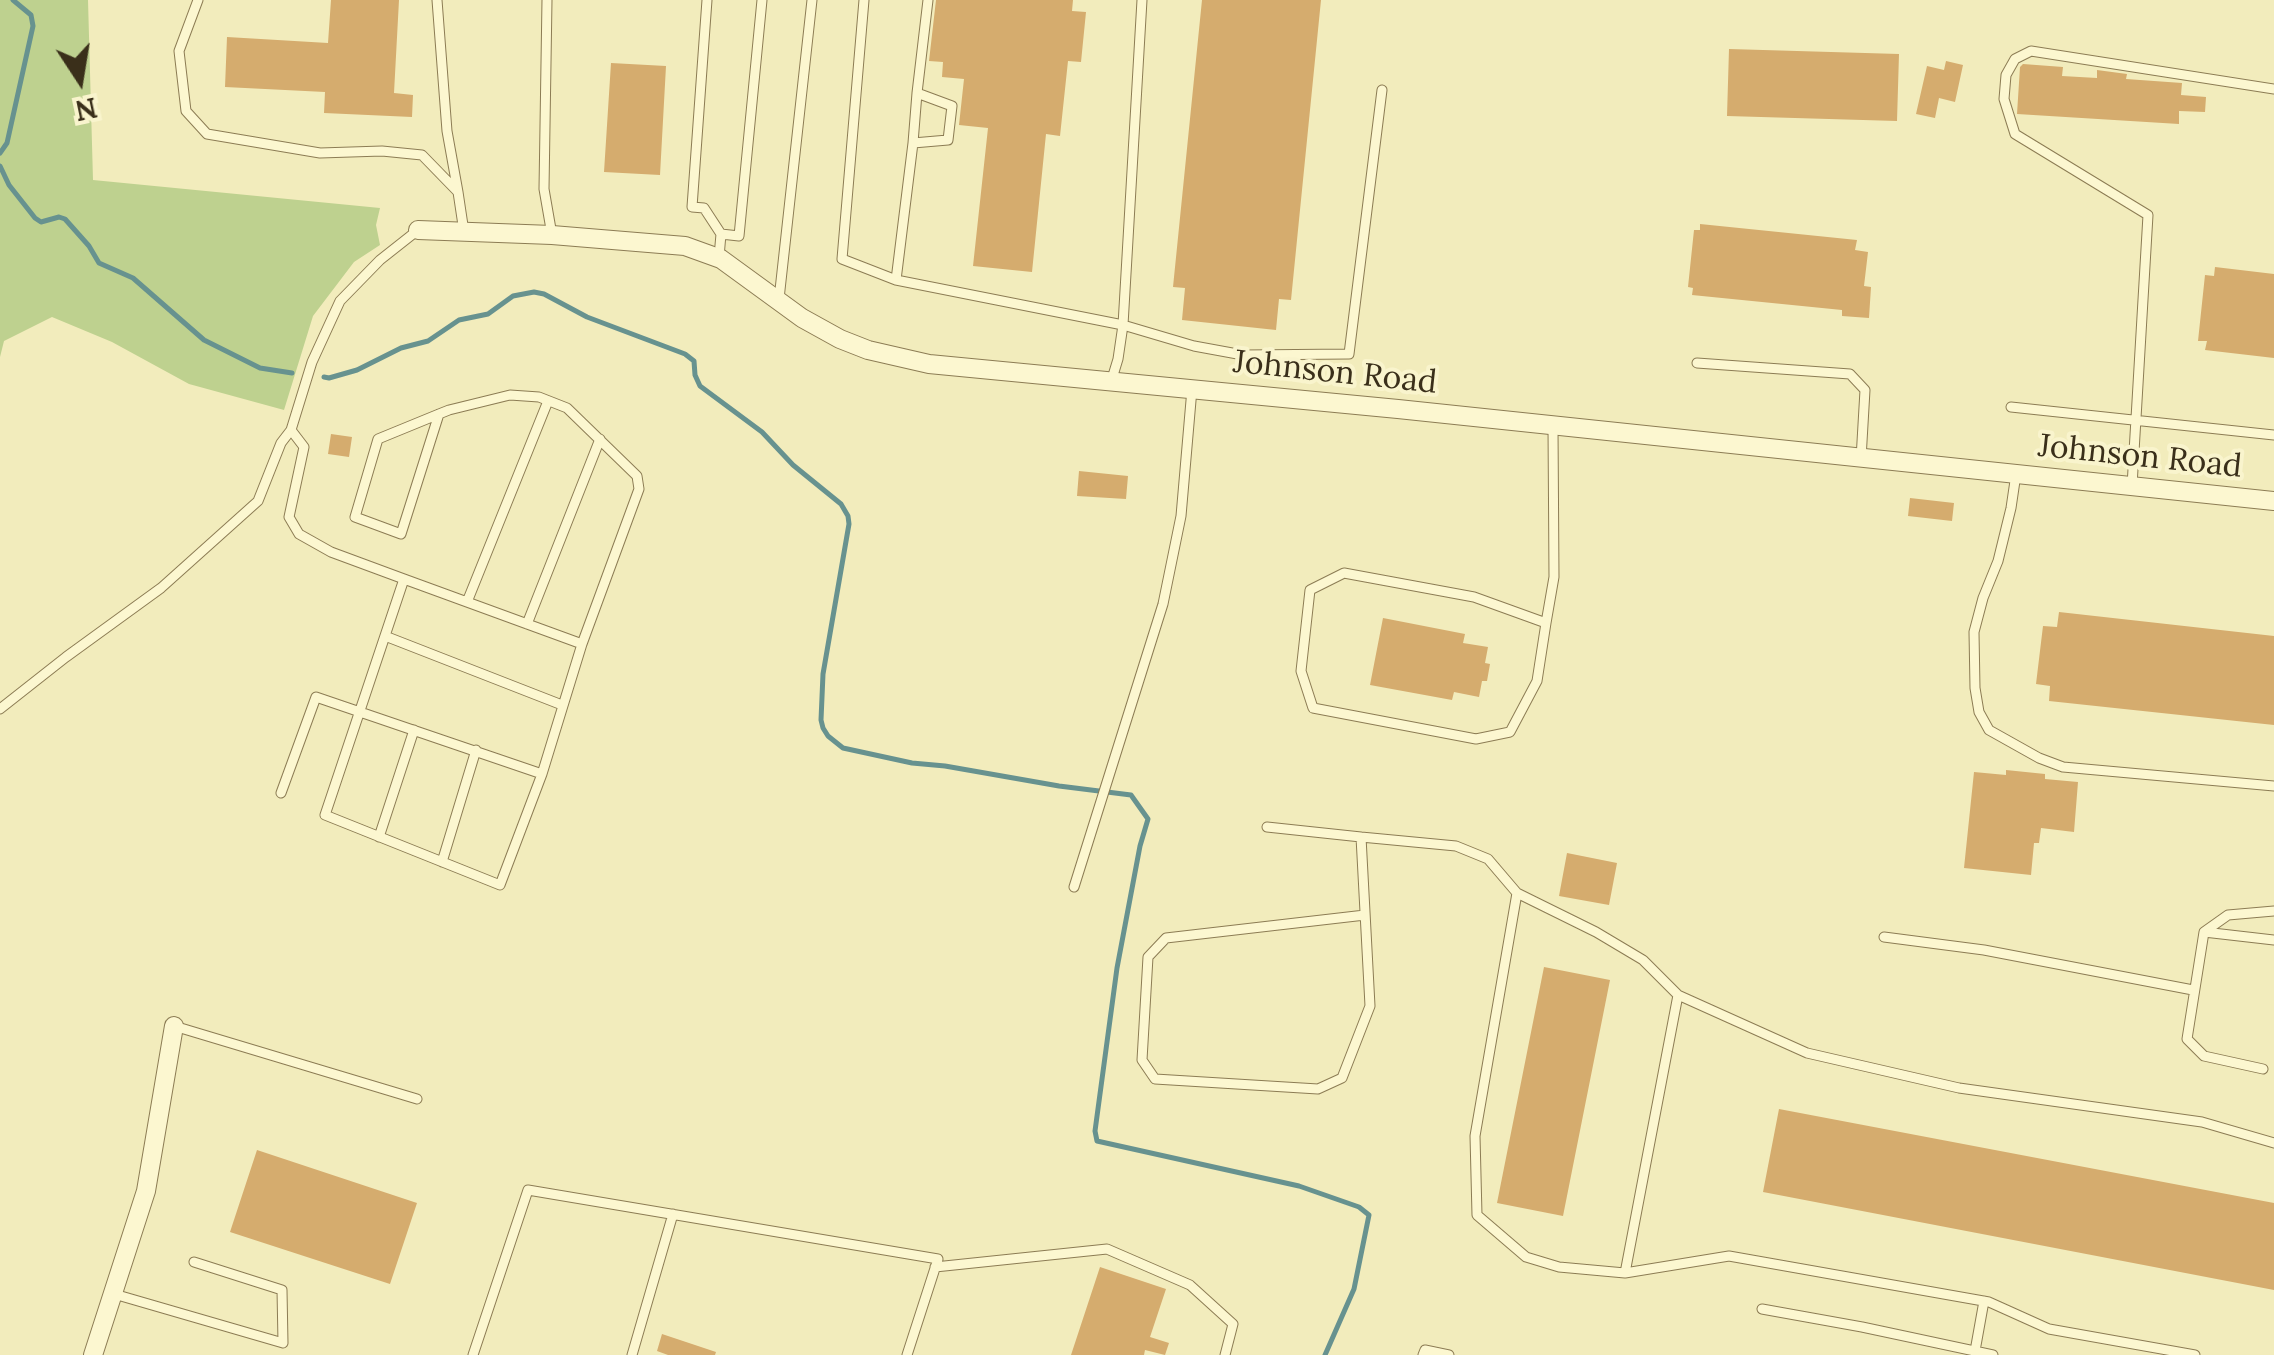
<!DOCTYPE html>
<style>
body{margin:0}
#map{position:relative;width:2274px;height:1355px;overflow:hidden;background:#f2ecbc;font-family:Lora,serif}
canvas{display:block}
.north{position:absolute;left:30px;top:30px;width:100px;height:100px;-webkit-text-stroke:8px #f9f4cd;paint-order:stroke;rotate:168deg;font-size:28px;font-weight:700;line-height:40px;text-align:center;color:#3a2f1a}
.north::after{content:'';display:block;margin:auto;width:35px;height:45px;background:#3a2f1a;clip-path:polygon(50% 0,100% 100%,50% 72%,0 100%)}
</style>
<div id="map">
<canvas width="2274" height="1355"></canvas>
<div class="north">N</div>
</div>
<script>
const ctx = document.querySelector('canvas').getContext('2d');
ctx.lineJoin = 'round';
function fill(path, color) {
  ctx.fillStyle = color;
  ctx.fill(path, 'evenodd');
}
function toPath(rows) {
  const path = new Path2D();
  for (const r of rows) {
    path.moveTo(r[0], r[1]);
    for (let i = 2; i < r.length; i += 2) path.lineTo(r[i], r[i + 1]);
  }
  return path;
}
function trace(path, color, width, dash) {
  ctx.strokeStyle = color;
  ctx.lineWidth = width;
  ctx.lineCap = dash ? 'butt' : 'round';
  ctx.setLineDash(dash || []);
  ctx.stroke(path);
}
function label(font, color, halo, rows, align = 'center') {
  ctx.font = font + ' Lora,serif';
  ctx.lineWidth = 8;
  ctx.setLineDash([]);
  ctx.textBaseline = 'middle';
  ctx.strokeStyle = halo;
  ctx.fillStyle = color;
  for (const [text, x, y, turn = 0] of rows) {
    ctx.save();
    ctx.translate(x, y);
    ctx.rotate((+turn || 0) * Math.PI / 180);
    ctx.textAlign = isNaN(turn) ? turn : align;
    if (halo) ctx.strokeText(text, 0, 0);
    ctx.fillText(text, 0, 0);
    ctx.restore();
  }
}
fill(toPath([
 [0,0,88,0,93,180,380,208,376,225,380,245,354,262,313,316,284,410,189,384,112,342,52,317,4,341,0,357]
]), '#bed18f');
trace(toPath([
 [0,153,7,143,33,26,31,15,13,0],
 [0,166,9,185,35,218,41,222,59,217,65,219,89,246,99,263,133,278,204,340,260,368,292,373],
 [324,377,329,378,357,370,401,348,428,341,459,320,488,314,513,296,534,292,544,294,587,317,685,354,694,361,695,375,700,386,762,432,793,465,841,504,848,516,849,524,823,674,821,720,823,728,828,736,843,748,912,763,945,766,1059,786,1131,795,1148,819,1140,846,1117,968,1095,1131,1097,1141,1299,1186,1359,1207,1369,1215,1354,1289,1325,1355]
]), '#67928f', 5);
fill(toPath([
 [331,0,399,0,394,93,413,95,412,117,324,113,325,92,225,87,227,37,328,43],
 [936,0,1073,0,1072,11,1086,12,1081,62,1068,61,1060,136,1046,134,1032,272,973,266,988,128,959,125,964,79,942,77,943,62,929,61],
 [1202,0,1321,0,1291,300,1279,299,1276,330,1182,320,1185,288,1173,287],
 [1729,49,1899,54,1897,121,1727,116],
 [1946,61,1963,65,1955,102,1939,98,1935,118,1916,114,1927,66,1944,70],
 [611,63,666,66,660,175,604,172],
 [2023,64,2063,67,2062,76,2097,78,2097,70,2127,74,2126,79,2182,83,2181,95,2206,97,2205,112,2179,111,2179,124,2017,114,2020,67],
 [1700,224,1857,240,1855,250,1868,252,1864,286,1871,287,1869,318,1842,316,1842,310,1692,295,1693,288,1688,287,1694,230,1700,230],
 [2215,267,2274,274,2274,358,2205,350,2207,341,2198,341,2205,275,2214,276],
 [331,434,352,437,349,457,328,454],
 [1079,471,1128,476,1126,499,1077,496],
 [1910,498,1954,503,1952,521,1908,516],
 [2059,612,2274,636,2274,725,2049,701,2050,686,2036,684,2043,626,2057,627],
 [1383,618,1465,634,1463,643,1488,647,1485,663,1490,664,1487,681,1482,681,1479,697,1454,692,1452,700,1370,685],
 [2006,770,2045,774,2045,779,2078,782,2074,832,2041,828,2039,843,2034,843,2031,875,1964,868,1974,772,2006,775],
 [1567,853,1617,863,1609,905,1559,896],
 [1544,967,1610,980,1563,1216,1497,1203],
 [1779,1109,2274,1203,2274,1290,1763,1192],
 [257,1150,417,1203,390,1284,230,1232],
 [1100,1267,1166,1289,1150,1337,1169,1343,1165,1355,1145,1350,1144,1355,1071,1355],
 [662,1334,716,1352,715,1355,668,1355,657,1351]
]), '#d5ac6e');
const service = toPath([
 [198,0,179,51,186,111,207,134,320,153,382,151,422,155,458,192,447,131,437,0],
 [547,0,544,189,552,235],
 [707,0,692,207,704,208,721,234,719,257],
 [864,0,842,259,896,280,1123,325,1194,346,1243,355,1349,354,1382,90],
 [917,93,952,106,948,140,913,143,917,93,928,0],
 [458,192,464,232],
 [721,234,739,236,762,0],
 [896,280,913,143],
 [779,299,812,0],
 [1697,363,1850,374,1865,390,1861,459],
 [1111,382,1118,359,1123,325,1142,0],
 [2011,407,2274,435],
 [439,414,401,534,355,517,378,439,439,414,449,410,510,395,539,397,567,408,637,476,639,489,582,644],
 [2016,474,2011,508,1998,561,1983,598,1974,632,1975,688,1979,712,1989,730,2039,758,2063,767,2274,786],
 [2132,486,2148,215,2015,134,2004,99,2006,75,2015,59,2031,51,2274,89],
 [404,579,325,815,500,885,542,774,582,644,404,579,331,552,299,534,289,517,304,447,291,430,312,362,340,301,380,260,418,230],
 [467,602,548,401],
 [1546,623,1474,597,1344,573,1310,590,1301,671,1313,708,1476,739,1510,732,1537,681,1546,623,1554,577,1553,427],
 [527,624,600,439],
 [385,636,562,705],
 [0,709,66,657,161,588,258,501,281,443,291,430],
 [281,793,316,697,542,774],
 [1267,827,1361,837],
 [379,837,414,730],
 [442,862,476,750],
 [1074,887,1163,604,1181,516,1192,389],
 [1365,915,1166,938,1148,957,1142,1060,1155,1079,1318,1089,1342,1078,1370,1006,1361,837,1456,846,1488,859,1517,893],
 [2204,932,2274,940],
 [1884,937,1984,950,2193,990],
 [174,1026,417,1099],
 [2263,1069,2204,1056,2187,1039,2204,932,2228,915,2274,911],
 [935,1267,1107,1249,1190,1285,1233,1324,1225,1355],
 [1625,1273,1678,995],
 [114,1294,283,1343,282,1290,194,1262],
 [1762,1309,1862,1327,1993,1355],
 [1975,1351,1984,1301],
 [473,1355,528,1190,938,1259,907,1355],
 [632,1355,673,1214],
 [1423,1355,1425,1350,1449,1355],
 [2195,1355,2049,1329,1989,1302,1729,1256,1625,1273,1559,1267,1526,1257,1477,1215,1475,1136,1517,893,1596,932,1643,960,1678,995,1807,1053,1959,1088,2202,1122,2274,1143]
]);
const minor = toPath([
 [418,230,552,235,685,246,721,259,802,318,840,339,868,350,929,364,1398,409,2274,501],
 [93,1355,146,1191,174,1026]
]);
trace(service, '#8c7c54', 11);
trace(minor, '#8c7c54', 20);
trace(service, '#fcf7d0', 9);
trace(minor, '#fcf7d0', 18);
label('32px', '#3a2f1a', '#f9f4cd', [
 ["Johnson Road",1335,373,6],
 ["Johnson Road",2140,457,6]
]);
</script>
